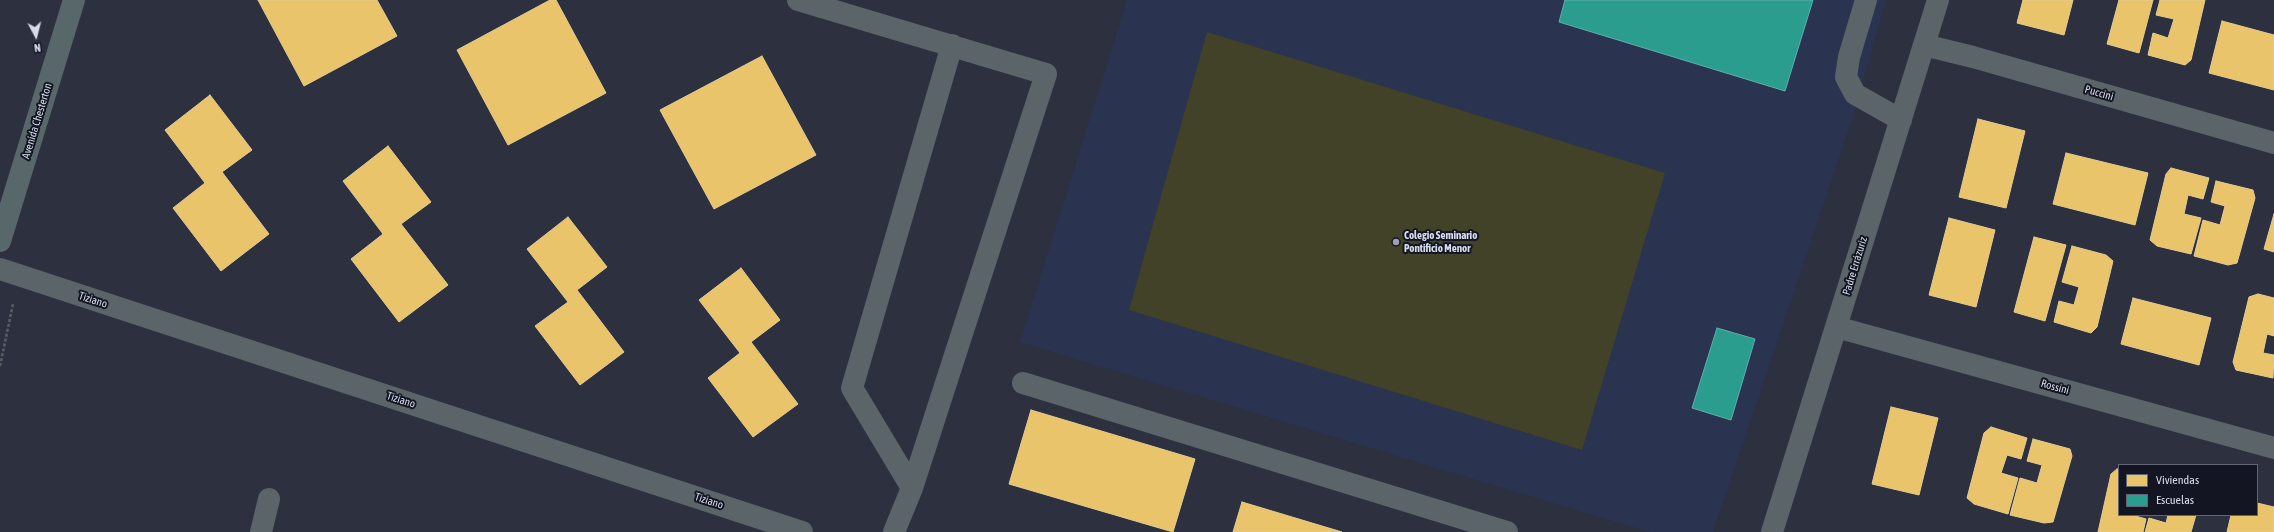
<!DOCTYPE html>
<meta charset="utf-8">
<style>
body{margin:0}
#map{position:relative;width:2274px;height:532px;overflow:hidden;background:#2d313f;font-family:"Asap Condensed",sans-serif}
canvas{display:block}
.legend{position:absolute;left:2118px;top:464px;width:140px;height:52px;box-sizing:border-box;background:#131622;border:1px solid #616573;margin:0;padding:5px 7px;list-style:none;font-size:12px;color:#d7dced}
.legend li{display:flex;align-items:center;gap:8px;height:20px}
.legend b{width:20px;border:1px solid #616573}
.north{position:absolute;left:16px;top:16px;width:40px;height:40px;-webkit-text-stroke:3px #131622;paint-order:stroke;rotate:173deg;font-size:11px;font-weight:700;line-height:16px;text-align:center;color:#d7dced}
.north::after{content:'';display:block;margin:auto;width:14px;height:18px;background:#d7dced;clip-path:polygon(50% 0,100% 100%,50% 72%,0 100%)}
</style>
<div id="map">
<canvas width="2274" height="532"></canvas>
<ul class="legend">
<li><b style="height:11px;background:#e9c46a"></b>Viviendas</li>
<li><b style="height:11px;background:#2a9d8f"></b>Escuelas</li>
</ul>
<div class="north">N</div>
</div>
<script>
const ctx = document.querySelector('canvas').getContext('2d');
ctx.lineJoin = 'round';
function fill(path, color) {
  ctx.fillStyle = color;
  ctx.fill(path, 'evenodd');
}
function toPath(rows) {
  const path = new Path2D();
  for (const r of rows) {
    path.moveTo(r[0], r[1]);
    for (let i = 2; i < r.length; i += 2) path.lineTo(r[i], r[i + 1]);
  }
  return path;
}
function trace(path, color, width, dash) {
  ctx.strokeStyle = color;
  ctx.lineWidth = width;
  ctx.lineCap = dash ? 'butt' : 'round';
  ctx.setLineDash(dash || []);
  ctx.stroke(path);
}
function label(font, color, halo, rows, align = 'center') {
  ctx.font = font + ' "Asap Condensed",sans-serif';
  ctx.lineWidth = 4;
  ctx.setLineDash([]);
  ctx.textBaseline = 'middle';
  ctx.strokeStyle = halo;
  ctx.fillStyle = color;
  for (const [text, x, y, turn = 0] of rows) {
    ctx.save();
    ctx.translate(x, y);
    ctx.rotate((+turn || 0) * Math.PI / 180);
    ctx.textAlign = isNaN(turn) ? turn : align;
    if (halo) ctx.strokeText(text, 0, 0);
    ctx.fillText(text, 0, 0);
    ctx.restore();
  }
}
fill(toPath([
 [1127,0,1886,0,1853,116,1713,532,1649,532,1020,342]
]), '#2a334f');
fill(toPath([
 [1207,32,1665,173,1582,450,1129,310]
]), '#414227');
const homes = toPath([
 [258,0,377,0,397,36,304,86,258,0],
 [550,0,556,0,606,93,508,145,457,50,550,0],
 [2023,0,2073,0,2064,35,2017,23,2023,0],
 [2119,0,2153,0,2139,53,2107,44,2119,0],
 [2160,0,2205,0,2191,60,2185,65,2148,55,2153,33,2168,38,2174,19,2156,15,2160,0],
 [2222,21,2274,35,2274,90,2209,73,2222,21],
 [762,56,816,155,714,209,660,110,762,56],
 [210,95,252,150,222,172,269,234,221,271,173,208,205,183,165,130,210,95],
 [1978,119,2025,131,2006,208,1959,197,1978,119],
 [388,146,431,202,401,224,448,285,399,322,351,259,383,234,343,181,388,146],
 [2066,153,2148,173,2135,225,2053,204,2066,153],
 [2171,168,2209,178,2203,199,2188,195,2184,214,2201,218,2191,254,2157,246,2150,240,2166,174,2171,168],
 [2216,181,2253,190,2255,198,2237,263,2228,265,2194,256,2203,220,2220,225,2225,206,2211,202,2216,181],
 [2274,214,2274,252,2264,249,2274,214],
 [568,217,607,267,577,290,624,352,580,385,535,326,568,302,527,249,568,217],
 [1949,218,1995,230,1976,307,1929,295,1949,218],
 [2034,237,2066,245,2045,321,2014,312,2034,237],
 [2072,246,2106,255,2113,261,2097,327,2091,333,2054,322,2059,301,2074,305,2079,287,2062,282,2072,246],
 [741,268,780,320,751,342,798,404,753,437,708,378,740,353,699,300,741,268],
 [2258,294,2274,298,2274,336,2267,334,2263,353,2274,355,2273,378,2236,370,2233,362,2249,297,2258,294],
 [2133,298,2211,318,2199,365,2121,344,2133,298],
 [1891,407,1938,418,1919,495,1872,484,1891,407],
 [1031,410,1195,459,1173,532,1009,484,1031,410],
 [1991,427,2027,438,2021,459,2007,455,2001,473,2018,478,2008,514,1974,504,1967,498,1984,433,1991,427],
 [2033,439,2070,449,2072,456,2053,522,2044,523,2010,515,2020,478,2037,483,2042,465,2027,461,2033,439],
 [2117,469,2119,469,2119,515,2132,515,2146,519,2143,532,2098,532,2111,474,2117,469],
 [1242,502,1342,532,1233,532,1242,502],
 [2257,503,2274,507,2274,532,2227,532,2231,515,2257,515,2257,503],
 [2168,515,2196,515,2191,532,2145,532,2149,518,2166,523,2168,515]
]);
fill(homes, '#e9c46a');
trace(homes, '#e4cb91', 1);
const schools = toPath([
 [1565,0,1813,0,1785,91,1559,22,1565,0],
 [1717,328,1755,339,1731,420,1692,408,1717,328]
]);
fill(schools, '#2a9d8f');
trace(schools, '#5eb0ab', 1);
trace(toPath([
 [0,366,13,304]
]), '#586065', 2.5, [3, 2]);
trace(toPath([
 [798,0,1046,74,912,488,894,532],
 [1866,0,1849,57,1846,77,1855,94,1901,120],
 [1924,45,1973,57,2274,143],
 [0,269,802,532],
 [1836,327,2274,448],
 [1023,383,1507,532],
 [912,488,852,388,952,45],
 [261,532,269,499],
 [1772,532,1938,0]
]), '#5b6469', 22);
trace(toPath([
 [0,241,74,0]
]), '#58676a', 22);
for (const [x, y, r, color] of [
 [1396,242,4,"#9ca0b0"]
]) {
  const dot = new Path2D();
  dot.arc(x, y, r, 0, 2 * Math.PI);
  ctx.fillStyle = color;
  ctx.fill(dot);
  trace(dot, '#131622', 1.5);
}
label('11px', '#d7dced', '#131622', [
 ["Puccini",2099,93,16],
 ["Avenida Chesterton",37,121,-73],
 ["Padre Errázuriz",1855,266,-73],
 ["Tiziano",93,300,18],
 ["Rossini",2055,387,15],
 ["Tiziano",401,400,18],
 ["Tiziano",709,501,18]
]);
label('bold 11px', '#d7dced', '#131622', [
 ["Colegio Seminario",1404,236],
 ["Pontificio Menor",1404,249]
], 'left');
</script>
